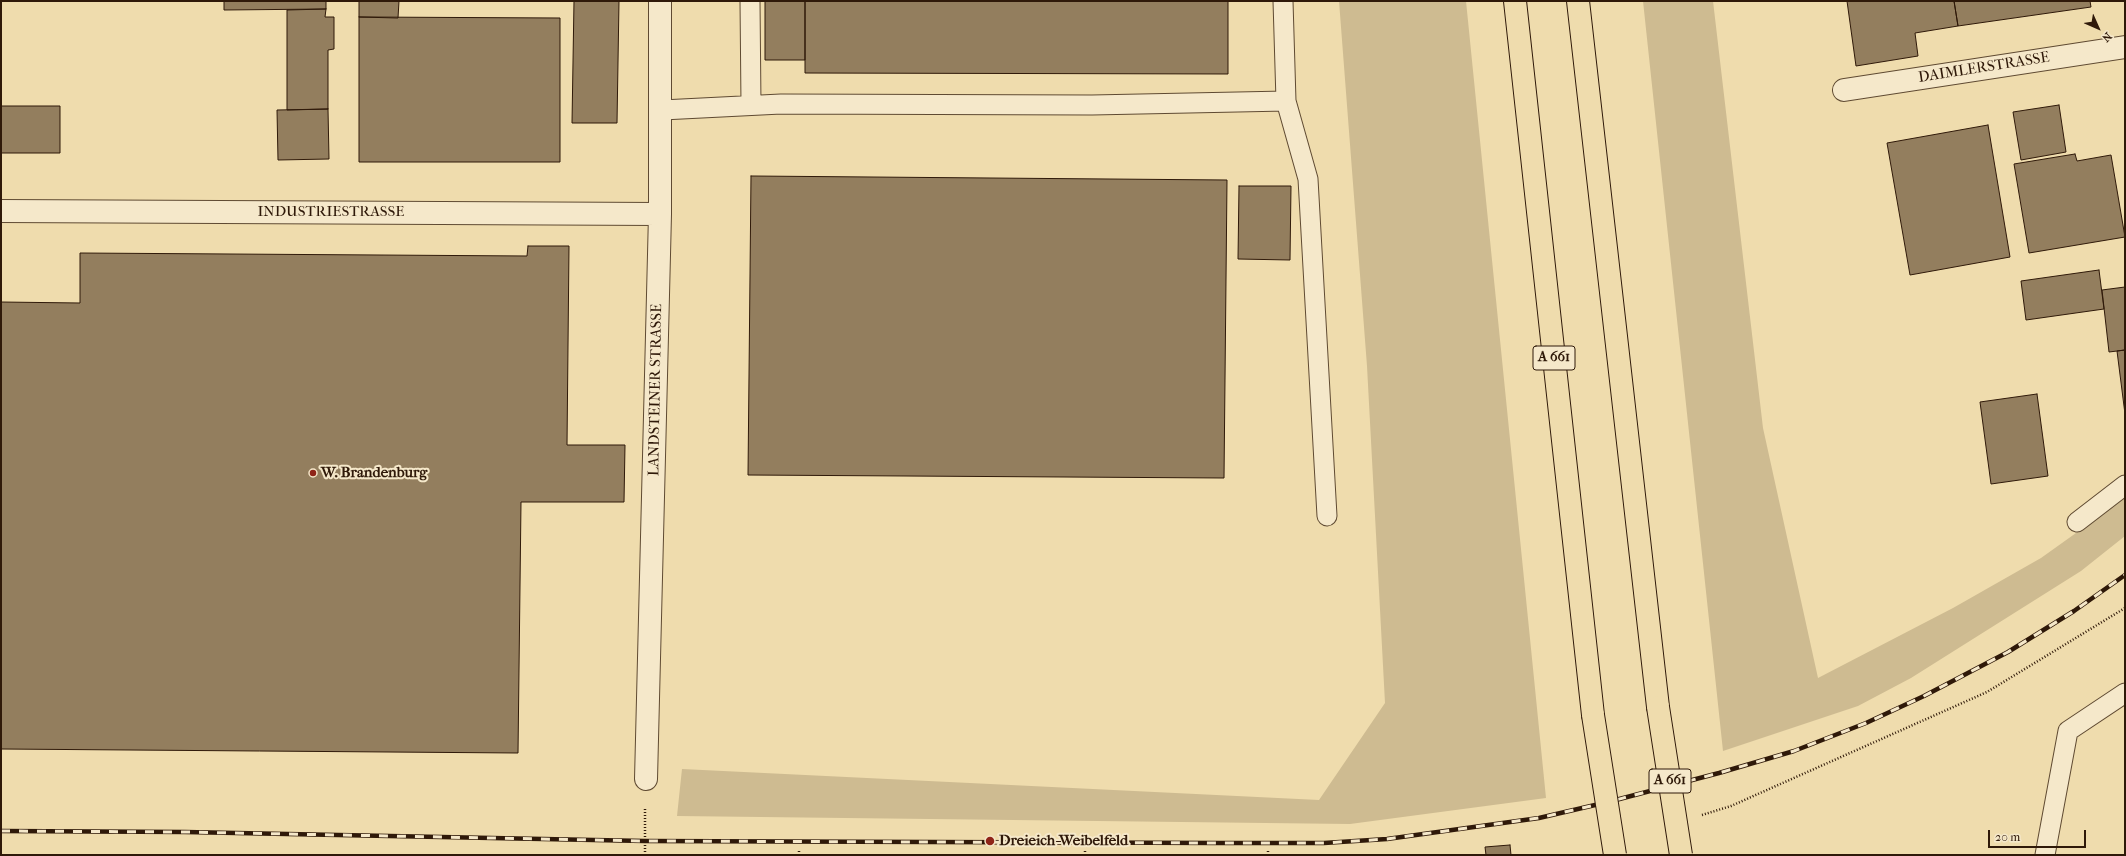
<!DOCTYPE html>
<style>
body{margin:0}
#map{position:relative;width:2126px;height:856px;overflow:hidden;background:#efdcad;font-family:"IM FELL French Canon",serif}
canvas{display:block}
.frame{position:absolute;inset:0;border:2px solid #2f1909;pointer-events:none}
.north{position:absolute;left:2078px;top:8px;width:40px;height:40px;-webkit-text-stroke:3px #f5e8ca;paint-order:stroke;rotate:135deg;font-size:11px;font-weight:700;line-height:16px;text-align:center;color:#2f1909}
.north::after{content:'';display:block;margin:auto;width:14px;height:18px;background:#2f1909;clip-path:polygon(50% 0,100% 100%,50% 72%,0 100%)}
.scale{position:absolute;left:1988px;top:830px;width:98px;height:18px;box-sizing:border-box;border:2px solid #2f1909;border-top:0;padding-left:5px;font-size:12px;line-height:14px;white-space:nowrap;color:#2f1909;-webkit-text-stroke:3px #f5e8ca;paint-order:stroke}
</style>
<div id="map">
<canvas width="2126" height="856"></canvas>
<div class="frame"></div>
<div class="north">N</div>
<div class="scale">20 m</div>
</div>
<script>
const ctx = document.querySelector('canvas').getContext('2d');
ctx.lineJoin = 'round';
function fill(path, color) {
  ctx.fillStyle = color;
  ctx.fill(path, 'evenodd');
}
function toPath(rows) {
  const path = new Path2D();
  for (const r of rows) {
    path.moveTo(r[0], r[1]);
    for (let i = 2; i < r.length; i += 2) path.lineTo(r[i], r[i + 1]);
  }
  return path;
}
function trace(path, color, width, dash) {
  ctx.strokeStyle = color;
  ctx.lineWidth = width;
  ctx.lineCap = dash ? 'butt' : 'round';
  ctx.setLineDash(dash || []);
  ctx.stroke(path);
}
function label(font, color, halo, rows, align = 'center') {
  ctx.font = font + ' "IM FELL French Canon",serif';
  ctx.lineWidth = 4;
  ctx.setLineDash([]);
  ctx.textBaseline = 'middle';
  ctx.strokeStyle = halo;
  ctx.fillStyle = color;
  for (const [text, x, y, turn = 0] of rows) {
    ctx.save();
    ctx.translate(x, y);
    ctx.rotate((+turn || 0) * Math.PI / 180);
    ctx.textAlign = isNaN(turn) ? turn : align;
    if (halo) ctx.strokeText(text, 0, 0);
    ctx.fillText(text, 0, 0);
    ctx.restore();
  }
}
fill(toPath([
 [1339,1,1466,1,1546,798,1350,824,677,816,682,769,1319,800,1385,703,1367,366],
 [1643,1,1713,1,1763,428,1818,678,1953,608,2041,558,2125,498,2125,536,2081,571,1911,678,1858,706,1723,751]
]), '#cebb91');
const building = toPath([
 [224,1,326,1,326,9,224,10,224,1],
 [359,1,399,1,398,18,359,17,359,1],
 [574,1,619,1,617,123,572,123,574,1],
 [765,1,805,1,805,60,765,60,765,1],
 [805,1,1228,1,1228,74,805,73,805,1],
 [1847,1,1954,1,1958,26,1915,33,1918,56,1856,66,1847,1],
 [1954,1,2090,1,2091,7,1958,26,1954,1],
 [326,9,325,17,334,17,334,49,328,50,328,109,287,110,287,10,326,9],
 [359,17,560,18,560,162,359,162,359,17],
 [2059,105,2066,152,2021,160,2013,112,2059,105],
 [1,106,60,106,60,153,1,153,1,106],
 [328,109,329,159,278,160,277,110,328,109],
 [1988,125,2010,257,1910,275,1887,143,1988,125],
 [2075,154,2077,161,2111,155,2125,237,2029,253,2014,164,2075,154],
 [751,176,1227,180,1224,478,748,475,751,176],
 [1239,186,1291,186,1290,260,1238,259,1239,186],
 [528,246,569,246,567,445,625,445,624,502,521,502,518,753,1,749,1,302,80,303,80,253,527,256,528,246],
 [2099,270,2104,309,2026,320,2021,281,2099,270],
 [2125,287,2125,350,2109,352,2102,290,2125,287],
 [2125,350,2125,414,2117,351,2125,350],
 [2037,394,2048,476,1991,484,1980,402,2037,394],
 [1510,845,1511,855,1486,855,1485,847,1510,845]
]);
fill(building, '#937e5e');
trace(building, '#2f1909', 1);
const lane = toPath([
 [750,1,751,105],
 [1286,101,1308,179,1327,516],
 [662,110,781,104,1092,105,1286,101,1283,1],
 [2077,522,2125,485],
 [2045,855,2068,731,2125,693]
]);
const street = toPath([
 [1844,90,2125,47],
 [1,211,660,214],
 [646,779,660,214,660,1]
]);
const highway = toPath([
 [1515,1,1593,715],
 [1578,1,1658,707]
]);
trace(lane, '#5f4a32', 21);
trace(street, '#5f4a32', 24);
trace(highway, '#2f1909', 24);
trace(toPath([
 [1702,815,1731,806,1987,692,2125,608],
 [1268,851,1268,855],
 [645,855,645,807],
 [799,855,799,851],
 [1085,855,1085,851]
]), '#2f1909', 2.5, [1, 2]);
trace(lane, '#f5e8ca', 19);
trace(street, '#f5e8ca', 22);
trace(highway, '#efdcad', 22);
const rail = toPath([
 [1,831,185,832,645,841,1220,843,1324,843,1387,839,1539,818,1608,802,1719,773,1794,751,1866,723,1924,696,2008,652,2074,611,2125,575]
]);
trace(rail, '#2f1909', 4.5);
trace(rail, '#f5e8ca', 3, [9]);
const highwayBridge = toPath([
 [1658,707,1681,855],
 [1593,715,1615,855]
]);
trace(highwayBridge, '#2f1909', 24, []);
trace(highwayBridge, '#efdcad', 22);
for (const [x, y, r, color] of [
 [313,473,4,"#8f2418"],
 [990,841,5,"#8f2418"]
]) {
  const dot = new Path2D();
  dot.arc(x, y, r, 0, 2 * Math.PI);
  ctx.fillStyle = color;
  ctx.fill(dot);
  trace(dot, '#f5e8ca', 1.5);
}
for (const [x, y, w] of [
 [1554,358,42],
 [1670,781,42]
]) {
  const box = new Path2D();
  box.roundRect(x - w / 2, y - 12, w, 24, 3);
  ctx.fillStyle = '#f5e8ca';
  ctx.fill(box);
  trace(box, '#2f1909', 1);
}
label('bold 14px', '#2f1909', null, [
 ["A 661",1554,358],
 ["A 661",1670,781]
]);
label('15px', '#2f1909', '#f5e8ca', [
 ["DAIMLERSTRASSE",1984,68,-9],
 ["INDUSTRIESTRASSE",331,212],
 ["LANDSTEINER STRASSE",656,390,-89]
]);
label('bold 15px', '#2f1909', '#f5e8ca', [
 ["W. Brandenburg",321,473],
 ["Dreieich-Weibelfeld",999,841]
], 'left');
</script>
